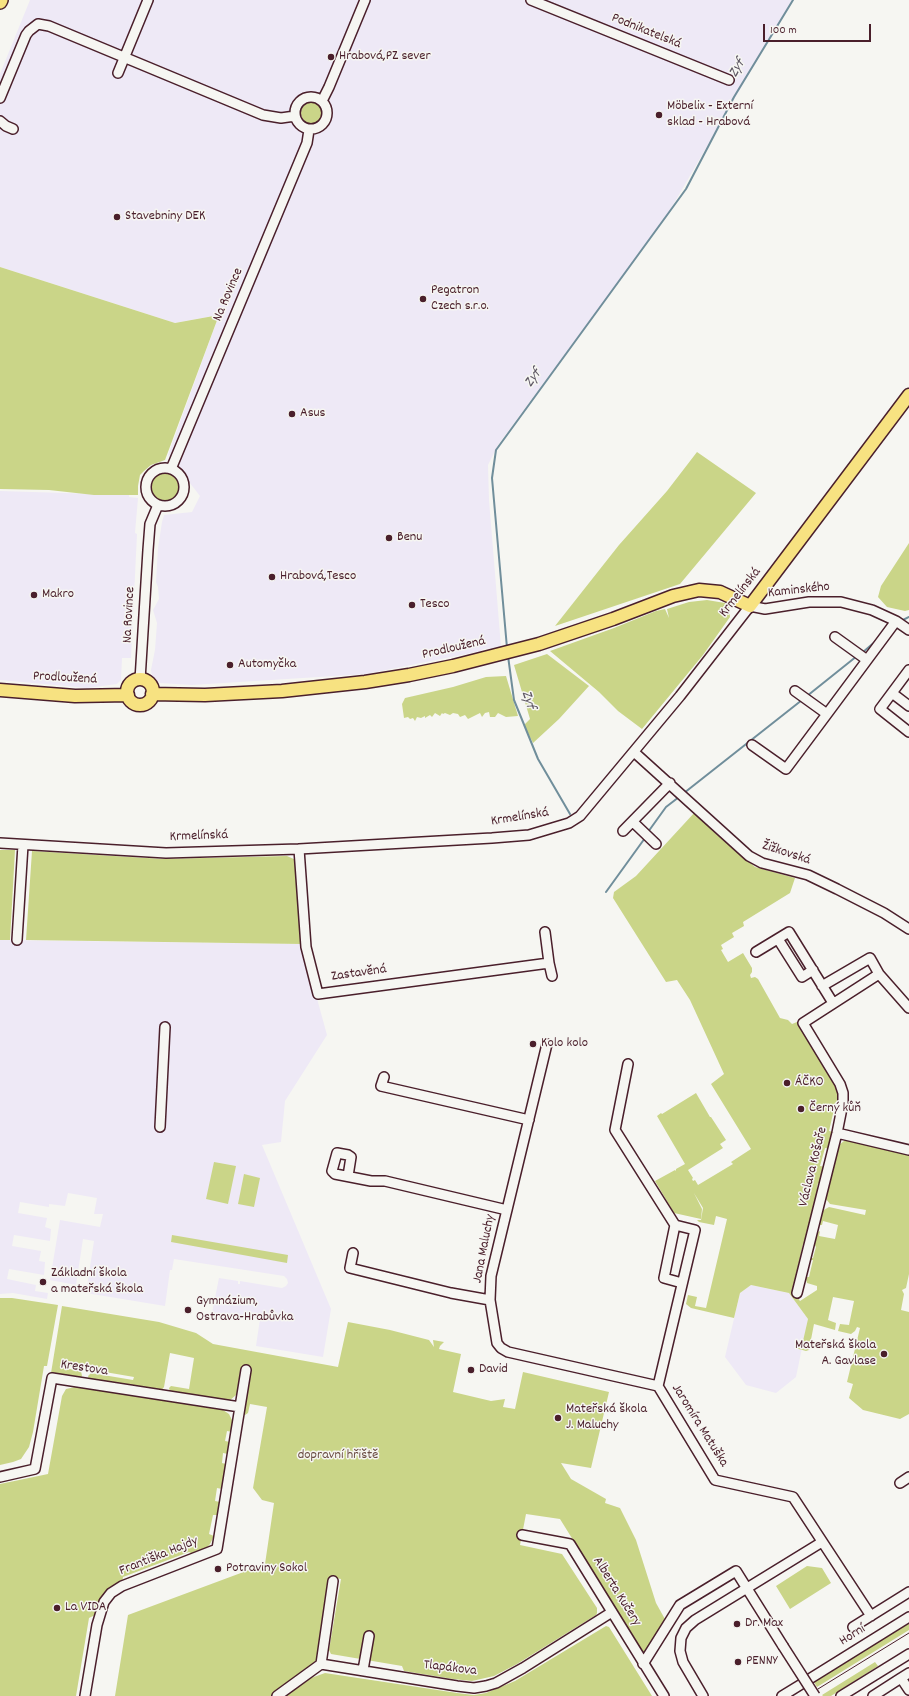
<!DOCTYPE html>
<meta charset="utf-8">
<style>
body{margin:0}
#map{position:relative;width:909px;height:1696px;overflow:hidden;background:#f6f6f2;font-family:Dekko,sans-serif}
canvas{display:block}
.scale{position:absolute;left:763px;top:24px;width:108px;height:18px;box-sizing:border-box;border:2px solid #4a1f2b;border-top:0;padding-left:5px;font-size:12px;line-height:14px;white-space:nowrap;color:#4a1f2b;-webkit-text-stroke:3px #f6f6f2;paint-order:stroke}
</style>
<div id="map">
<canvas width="909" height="1696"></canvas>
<div class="scale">100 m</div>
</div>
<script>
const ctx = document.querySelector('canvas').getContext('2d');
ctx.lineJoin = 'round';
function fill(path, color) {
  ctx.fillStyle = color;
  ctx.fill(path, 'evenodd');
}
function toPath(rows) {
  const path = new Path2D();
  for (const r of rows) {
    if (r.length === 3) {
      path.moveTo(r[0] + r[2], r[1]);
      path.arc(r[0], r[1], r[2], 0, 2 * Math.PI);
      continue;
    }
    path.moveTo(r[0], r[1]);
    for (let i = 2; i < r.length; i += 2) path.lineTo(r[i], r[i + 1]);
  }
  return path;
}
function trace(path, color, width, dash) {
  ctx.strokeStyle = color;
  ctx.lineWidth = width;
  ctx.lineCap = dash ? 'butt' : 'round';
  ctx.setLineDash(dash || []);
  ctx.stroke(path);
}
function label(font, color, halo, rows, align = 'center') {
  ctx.font = font + ' Dekko,sans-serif';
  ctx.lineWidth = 3;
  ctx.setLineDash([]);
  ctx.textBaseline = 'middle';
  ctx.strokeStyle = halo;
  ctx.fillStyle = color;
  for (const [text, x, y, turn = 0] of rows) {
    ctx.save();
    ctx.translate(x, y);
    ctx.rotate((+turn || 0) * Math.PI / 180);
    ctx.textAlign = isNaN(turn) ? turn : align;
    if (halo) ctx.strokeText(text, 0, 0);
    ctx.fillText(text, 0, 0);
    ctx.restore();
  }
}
fill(toPath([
 [30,0,792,0,666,217,498,445,488,465,489,500,501,647,483,649,481,651,366,674,192,685,160,683,152,676,151,670,155,650,157,623,153,610,159,599,158,587,156,582,158,548,162,522,164,515,192,512,200,496,168,455,219,315,175,323,0,267,0,74],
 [0,491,129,495,129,497,138,498,135,533,137,534,131,658,122,658,121,680,117,684,87,688,0,680],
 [0,940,302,944,327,1035,285,1101,281,1142,262,1145,331,1309,323,1357,256,1346,260,1319,221,1313,221,1315,212,1313,219,1278,238,1281,238,1284,240,1284,240,1281,282,1288,286,1286,288,1283,287,1279,284,1276,174,1259,172,1270,170,1270,165,1306,86,1293,94,1241,83,1239,76,1285,50,1280,60,1220,100,1227,103,1214,94,1214,97,1198,68,1193,65,1206,49,1204,49,1207,20,1202,18,1213,47,1218,45,1227,51,1229,50,1241,14,1235,12,1246,41,1251,39,1261,45,1262,44,1275,9,1269,7,1279,36,1285,35,1291,48,1293,47,1299,13,1293,0,1294],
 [751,1285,789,1293,808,1319,796,1377,776,1393,746,1385,725,1357,740,1293]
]), '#eee9f6');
fill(toPath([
 [312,113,11],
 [0,267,175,323,219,315,165,460,151,465,144,471,140,475,138,486,138,495,94,495,49,490,0,489],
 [697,452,756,493,680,584,555,626,619,545,667,491],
 [164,487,15],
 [909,543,909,610,905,611,887,607,878,597,881,586],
 [707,600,725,603,729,607,730,617,703,655,642,729,618,711,599,692,550,651,614,628,656,611,665,609,669,618,667,609,689,602],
 [547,654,589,686,559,719,533,743,524,725,530,719,514,665],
 [506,676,518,716,506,717,498,713,495,717,490,717,489,712,485,713,482,717,480,713,468,719,465,715,460,717,458,714,453,713,450,715,445,713,443,714,442,713,440,716,435,713,432,717,430,715,425,718,425,716,421,718,417,717,415,721,413,718,410,719,408,717,404,718,402,704,405,698,453,687,486,677],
 [695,812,716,834,755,867,795,878,790,893,743,922,744,926,732,933,734,937,721,945,723,949,721,950,728,962,743,953,752,968,752,972,750,975,751,978,755,977,758,979,780,1018,788,1020,792,1024,797,1022,838,1089,840,1106,835,1105,829,1131,834,1132,830,1149,825,1148,820,1166,826,1167,820,1183,818,1183,817,1188,820,1189,816,1196,807,1244,803,1244,794,1284,798,1286,797,1297,800,1301,817,1290,817,1286,807,1283,806,1279,806,1277,809,1277,813,1260,810,1260,811,1258,813,1258,816,1247,814,1244,817,1233,820,1231,819,1236,835,1239,838,1225,823,1221,822,1225,820,1225,819,1222,822,1211,829,1207,865,1215,866,1210,830,1204,826,1199,839,1145,844,1141,851,1140,909,1154,909,1274,906,1288,902,1290,904,1294,901,1310,909,1312,909,1414,900,1419,863,1410,849,1398,853,1384,847,1382,860,1328,857,1327,855,1331,851,1334,838,1331,840,1324,849,1325,854,1301,833,1297,828,1320,836,1323,835,1330,814,1324,809,1350,806,1351,795,1348,803,1341,808,1319,789,1293,751,1285,740,1293,734,1318,691,1308,686,1304,688,1295,697,1297,695,1306,706,1308,727,1219,716,1216,714,1225,699,1222,697,1220,701,1220,703,1208,694,1193,702,1209,701,1219,674,1213,655,1181,675,1170,676,1171,676,1169,685,1164,657,1116,661,1113,662,1114,696,1093,710,1117,711,1117,726,1140,720,1144,723,1148,688,1170,693,1178,692,1179,693,1181,695,1180,698,1185,733,1164,731,1162,751,1149,711,1084,724,1074,690,1000,677,980,666,982,613,898,614,892,636,876],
 [0,850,15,850,10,940,0,940],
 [32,851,163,859,287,856,296,860,302,944,26,940],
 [214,1162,236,1166,228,1204,206,1199],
 [244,1174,260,1178,254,1207,238,1204],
 [172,1235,288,1255,287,1263,171,1242],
 [0,1298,12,1298,58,1305,47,1366,44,1366,33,1432,29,1447,21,1459,13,1462,0,1465],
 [62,1306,159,1322,196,1333,213,1344,338,1367,348,1322,390,1330,429,1340,434,1347,433,1340,444,1342,440,1346,439,1349,461,1354,453,1392,491,1401,505,1399,503,1407,515,1409,523,1372,609,1392,591,1468,561,1463,571,1479,606,1499,605,1503,620,1508,636,1540,656,1603,666,1621,644,1654,560,1519,526,1514,520,1545,562,1554,597,1608,597,1613,596,1615,517,1664,494,1676,472,1681,453,1679,404,1671,402,1666,331,1654,329,1650,341,1579,331,1577,316,1660,312,1666,271,1696,115,1696,128,1615,265,1564,274,1503,262,1500,253,1488,267,1407,250,1404,248,1413,245,1415,244,1414,242,1368,238,1389,236,1395,229,1401,170,1392,169,1388,171,1386,189,1389,194,1358,170,1353,164,1387,161,1391,89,1380,88,1376,91,1373,133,1380,134,1377,64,1365,64,1368,81,1371,82,1376,80,1378,51,1373],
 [77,1384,220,1408,229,1414,232,1420,233,1427,232,1432,227,1431,225,1441,230,1442,228,1454,223,1453,222,1463,226,1464,222,1489,217,1488,215,1501,220,1502,218,1515,213,1515,209,1534,214,1536,210,1544,204,1551,196,1556,189,1552,123,1577,122,1583,101,1601,95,1615,89,1618,76,1696,0,1696,0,1484,48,1474,62,1396,66,1389,75,1387],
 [807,1566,822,1568,831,1583,790,1609,776,1586],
 [909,1623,909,1630,817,1687,814,1682],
 [606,1626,609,1627,652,1696,286,1696,311,1678,325,1673,457,1693,474,1695,486,1693,515,1681],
 [875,1662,878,1666,831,1696,823,1696,822,1695]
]), '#cad588');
trace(toPath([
 [901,621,909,617],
 [507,648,492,478,496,450,686,189,734,97,793,0],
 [862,653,877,640],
 [508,656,514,700,538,759,570,814],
 [807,696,857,656],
 [684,793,802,700],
 [648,832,666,807,679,797],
 [606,892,645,838]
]), '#708e9b', 2);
const minor = toPath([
 [531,0,729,80],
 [118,73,148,0],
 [311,113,16],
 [0,98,26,35,29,31,38,24,49,26,263,115,281,118,295,116],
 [322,101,329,87,365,0],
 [0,121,6,126,13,129],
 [165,487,19],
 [171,469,307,143,309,130],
 [835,637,867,660],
 [909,670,880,709,909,732],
 [140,680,148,550,150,524,158,505],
 [795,691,827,714,896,621],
 [892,693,909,706],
 [752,745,786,769,827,714],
 [634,752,749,856,762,863,808,875,837,889,884,913,909,929],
 [633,822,656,844],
 [623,831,670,783],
 [0,843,166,853,299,849,492,838,529,835,569,823,580,816,680,696,750,606,765,609,809,602,841,602,872,610,896,621,909,630],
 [299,849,306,947,318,994,549,963,545,932],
 [778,939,802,977,813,970],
 [17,940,23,845],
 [756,952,789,932,833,1003],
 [549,963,552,976],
 [822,986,870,958,879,974,909,1008],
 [547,1044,491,1276,490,1300,497,1343,501,1348,508,1352,658,1386],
 [628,1064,615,1130,675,1225,695,1230,658,1386,715,1480,793,1497,871,1616],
 [384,1077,381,1086,529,1120],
 [160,1127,165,1027],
 [837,1133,909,1150],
 [348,1176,351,1157,348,1155,337,1153,332,1171,335,1174,371,1181,385,1181,507,1210],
 [675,1225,664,1278,682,1283],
 [353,1253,350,1268,451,1293,490,1300],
 [797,1293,837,1133,843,1103,843,1093,840,1084,803,1023,879,974],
 [0,1477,35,1469,52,1378,240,1407],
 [900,1483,909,1477],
 [522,1535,570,1544,664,1696],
 [853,1627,909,1592],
 [321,1664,333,1581],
 [643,1664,680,1605,736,1571,783,1646],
 [363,1670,369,1636],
 [909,1673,901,1678,909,1690],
 [811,1678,909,1617],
 [85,1696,97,1625,104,1602,111,1593,122,1586,217,1549,246,1370],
 [277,1696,321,1664,457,1686,474,1688,486,1686,496,1683,523,1668,612,1612],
 [703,1696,683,1662,680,1651,681,1638,686,1628,695,1620,822,1542],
 [782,1696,800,1685],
 [841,1696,909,1654],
 [873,1696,901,1678]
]);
const major = toPath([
 [140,692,13],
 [0,690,75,696,128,695],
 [152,694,205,695,282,691,365,682,409,675,453,666,539,644,613,619,673,596,699,590,720,592,750,606,909,395]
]);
const highway = toPath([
 [0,2,1,0]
]);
trace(minor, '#4a1f2b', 12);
trace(major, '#4a1f2b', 15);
trace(highway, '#4a1f2b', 16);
trace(minor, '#f6f6f2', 9);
trace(major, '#f7e281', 12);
trace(highway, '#f7e281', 13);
trace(toPath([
 [818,1689,909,1633]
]), '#4a1f2b', 1);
const minorBridge = toPath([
 [783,1646,815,1696]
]);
trace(minorBridge, '#4a1f2b', 12, []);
trace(minorBridge, '#f6f6f2', 9);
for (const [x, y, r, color] of [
 [331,57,4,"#4a1f2b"],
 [659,115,4,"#4a1f2b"],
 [117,217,4,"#4a1f2b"],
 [423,299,4,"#4a1f2b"],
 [292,414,4,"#4a1f2b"],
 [389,538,4,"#4a1f2b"],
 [272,577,4,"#4a1f2b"],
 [34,595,4,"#4a1f2b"],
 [412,605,4,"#4a1f2b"],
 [230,665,4,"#4a1f2b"],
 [533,1044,4,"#4a1f2b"],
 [787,1083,4,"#4a1f2b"],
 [801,1109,4,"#4a1f2b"],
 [43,1282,4,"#4a1f2b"],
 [188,1310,4,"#4a1f2b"],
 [884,1354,4,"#4a1f2b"],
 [471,1370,4,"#4a1f2b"],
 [558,1418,4,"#4a1f2b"],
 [218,1569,4,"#4a1f2b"],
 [57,1608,4,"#4a1f2b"],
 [737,1624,4,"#4a1f2b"],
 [738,1662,4,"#4a1f2b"]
]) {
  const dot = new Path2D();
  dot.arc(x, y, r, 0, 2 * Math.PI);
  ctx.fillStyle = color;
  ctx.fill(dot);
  trace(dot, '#f6f6f2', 1.5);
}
label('14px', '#4a1f2b', '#f6f6f2', [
 ["Podnikatelská",646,32,22],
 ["Na Rovince",229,295,-67],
 ["Kaminského",799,591,-6],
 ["Krmelínská",741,593,-52],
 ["Na Rovince",130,615,-87],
 ["Prodloužená",454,649,-13],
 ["Prodloužená",65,679,3],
 ["Krmelínská",520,818,-9],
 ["Krmelínská",199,837,-2],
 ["Žižkovská",786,854,18],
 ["Zastavěná",359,974,-8],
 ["Václava Košaře",814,1167,-76],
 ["Jana Maluchy",485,1249,-79],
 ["Krestova",84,1369,9],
 ["Jaromíra Matuška",699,1426,58],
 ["Františka Hajdy",159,1557,-22],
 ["Alberta Kučery",616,1592,58],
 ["Horní",853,1636,-32],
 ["Tlapákova",450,1669,7]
]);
label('14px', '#4a1f2b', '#f6f6f2', [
 ["Hrabová,PZ sever",339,57],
 ["Möbelix - Externí",667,107],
 ["sklad - Hrabová",667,123],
 ["Stavebniny DEK",125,217],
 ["Pegatron",431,291],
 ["Czech s.r.o.",431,307],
 ["Asus",300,414],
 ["Benu",397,538],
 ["Hrabová,Tesco",280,577],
 ["Makro",42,595],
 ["Tesco",420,605],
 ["Automyčka",238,665],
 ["Kolo kolo",541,1044],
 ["ÁČKO",795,1083],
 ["Černý kůň",809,1109],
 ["Základní škola",51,1274],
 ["a mateřská škola",51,1290],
 ["Gymnázium,",196,1302],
 ["Ostrava-Hrabůvka",196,1318],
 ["Mateřská škola",876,1346,"right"],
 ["A. Gavlase",876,1362,"right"],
 ["David",479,1370],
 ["Mateřská škola",566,1410],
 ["J. Maluchy",566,1426],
 ["Potraviny Sokol",226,1569],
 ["La VIDA",65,1608],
 ["Dr. Max",745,1624],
 ["PENNY",746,1662]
], 'left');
label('14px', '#6a4c42', '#f6f6f2', [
 ["dopravní hřiště",338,1456]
]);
label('italic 15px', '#5d5663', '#f6f6f2', [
 ["Zyf",738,69,-59],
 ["Zyf",534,379,-54],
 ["Zyf",527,700,73]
]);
</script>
